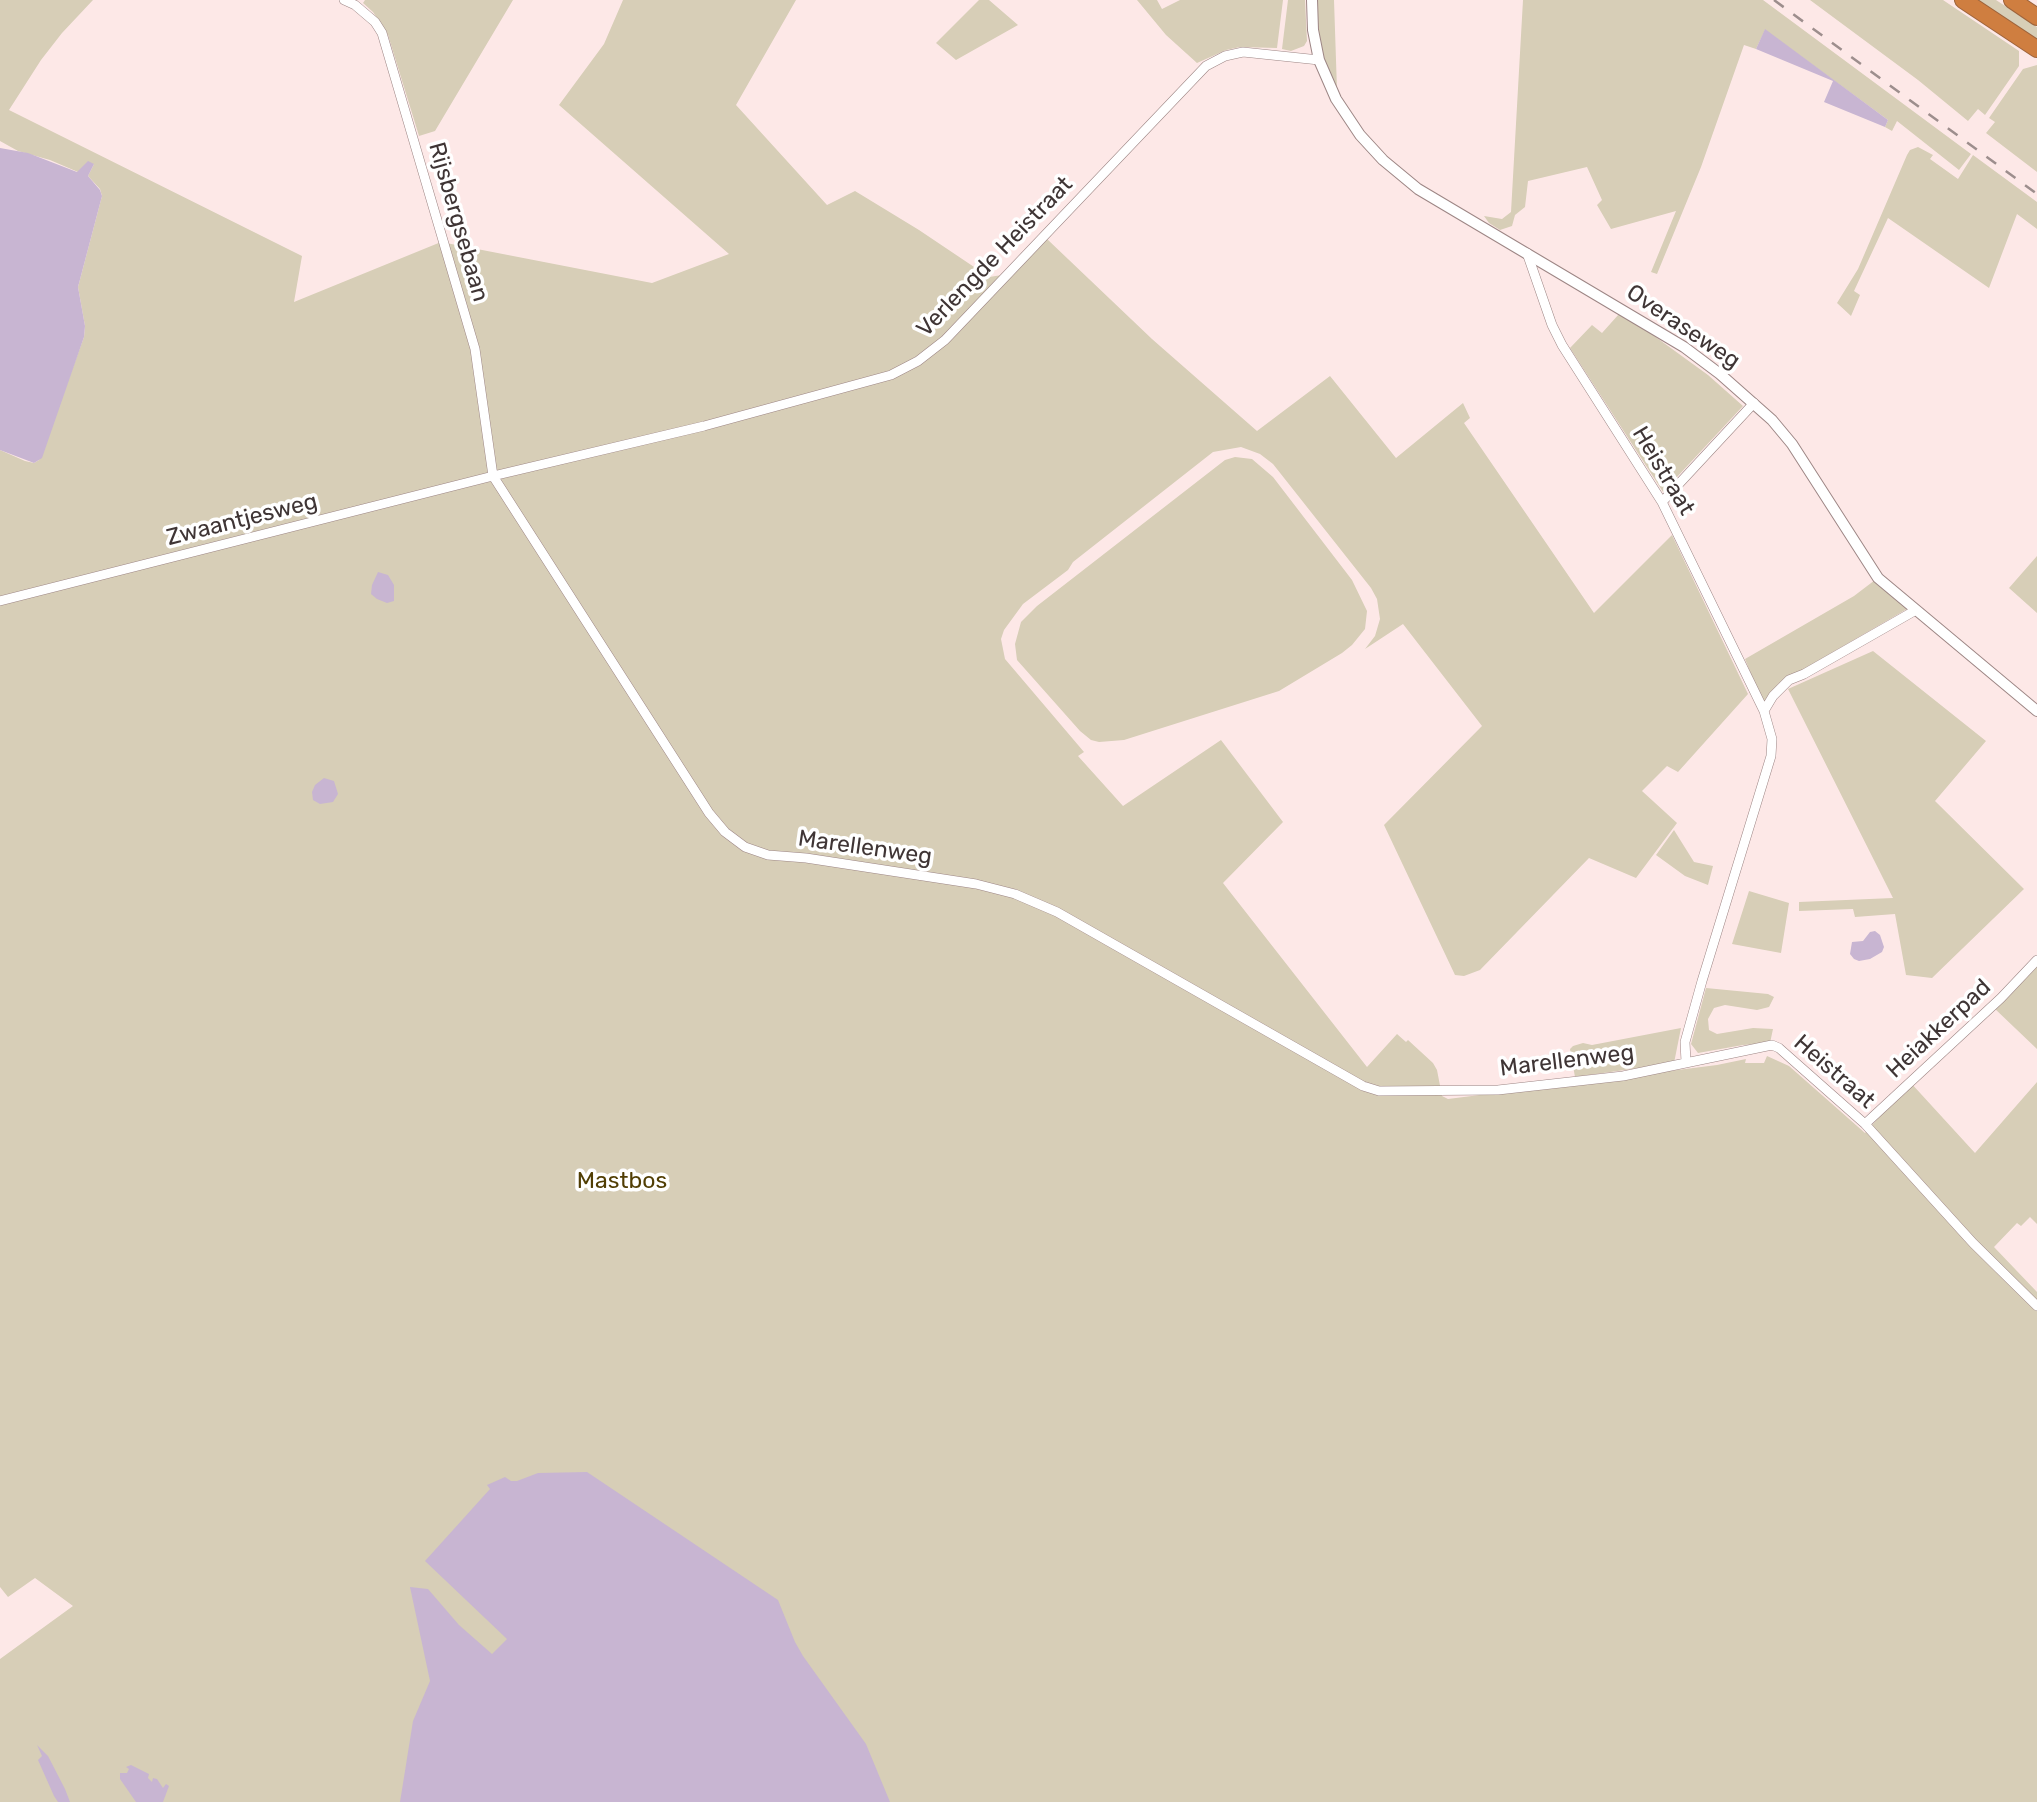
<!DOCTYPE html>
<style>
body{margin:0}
canvas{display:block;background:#fde8e7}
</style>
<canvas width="2037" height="1802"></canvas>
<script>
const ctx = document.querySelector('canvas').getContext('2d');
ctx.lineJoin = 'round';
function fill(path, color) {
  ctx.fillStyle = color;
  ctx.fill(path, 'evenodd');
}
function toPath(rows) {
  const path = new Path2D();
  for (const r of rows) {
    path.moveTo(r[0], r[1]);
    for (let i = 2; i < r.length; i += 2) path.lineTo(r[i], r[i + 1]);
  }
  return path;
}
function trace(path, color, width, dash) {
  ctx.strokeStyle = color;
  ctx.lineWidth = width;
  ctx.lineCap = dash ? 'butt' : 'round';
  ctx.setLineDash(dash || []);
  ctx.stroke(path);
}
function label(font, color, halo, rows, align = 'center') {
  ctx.font = font + ' Rubik,sans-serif';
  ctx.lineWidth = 7;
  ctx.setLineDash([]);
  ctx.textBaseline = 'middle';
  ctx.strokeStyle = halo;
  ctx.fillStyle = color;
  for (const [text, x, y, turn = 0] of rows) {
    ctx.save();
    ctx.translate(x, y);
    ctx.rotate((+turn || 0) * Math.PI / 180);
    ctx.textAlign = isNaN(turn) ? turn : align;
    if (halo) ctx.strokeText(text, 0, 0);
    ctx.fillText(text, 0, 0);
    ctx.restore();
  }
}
fill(toPath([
 [0,0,93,0,62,33,41,60,9,110,302,256,294,302,441,242,652,283,729,254,559,105,604,44,623,0,796,0,736,105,827,205,855,191,919,230,989,277,1009,274,1047,239,1152,339,1257,431,1330,376,1396,458,1463,403,1470,418,1464,423,1594,613,1672,535,1748,694,1678,772,1667,766,1642,791,1677,823,1636,878,1589,858,1480,970,1464,976,1455,975,1384,825,1482,726,1403,624,1365,649,1375,636,1380,619,1377,599,1371,588,1273,464,1260,454,1241,447,1213,452,1073,562,1068,570,1023,604,1004,630,1001,639,1005,659,1084,752,1078,756,1123,806,1221,740,1283,822,1223,883,1367,1067,1397,1034,1406,1042,1408,1040,1433,1063,1437,1070,1442,1096,1448,1099,1717,1065,1746,1059,1745,1063,1764,1063,1767,1056,1789,1066,1865,1133,1910,1082,1975,1153,2037,1082,2037,1224,2030,1217,2021,1226,2017,1223,1994,1247,2037,1292,2037,1802,0,1802,0,1659,73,1606,35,1578,8,1597,0,1587,0,450,25,461,34,463,39,460,84,337,85,326,78,287,102,196,100,189,88,176,94,164,78,172,50,160,18,151,0,141],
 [365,0,513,0,435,131,419,136,388,35,373,12,363,3],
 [979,0,989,0,1018,25,956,60,936,43],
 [1137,0,1157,0,1162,9,1180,0,1283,0,1277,48,1240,47,1226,50,1197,63,1166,35],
 [1288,0,1305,0,1307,41,1304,46,1291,51,1282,49],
 [1317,0,1334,0,1337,90,1322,57,1318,40],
 [1523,0,1763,0,1971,154,1959,170,1897,121,1892,131,1885,127,1888,120,1765,30,1756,49,1744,45,1701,167,1657,274,1651,272,1676,211,1611,229,1597,205,1602,200,1587,167,1528,181,1525,207,1515,215,1512,226,1500,230,1489,223,1484,216,1502,219,1511,212],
 [1810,0,1943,0,2019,51,2019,66,1985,115,1978,109,1968,121,1918,80],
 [1976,0,1996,0,2037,27,2037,41],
 [2037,65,2037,172,1986,133,1995,122,1989,118,2023,69],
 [1918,147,1933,155,1930,159,1958,179,1973,155,2037,202,2037,229,2017,214,1989,288,1888,218,1854,291,1860,295,1851,316,1837,303,1858,269,1907,155,1910,150],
 [1619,314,1646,330,1708,375,1743,406,1663,492,1570,348,1592,325,1602,333],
 [1235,457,1252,459,1273,477,1352,580,1367,611,1365,629,1352,645,1342,653,1279,691,1124,740,1099,742,1091,740,1080,731,1017,660,1015,644,1021,622,1037,606,1225,460],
 [2037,556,2037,613,2009,588],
 [1875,580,1907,609,1778,684,1764,706,1745,659,1854,596],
 [1873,651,1986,741,1935,801,2024,889,1932,978,1906,975,1895,914,1855,917,1853,909,1799,911,1799,902,1893,898,1788,689],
 [1674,830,1694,862,1713,866,1708,885,1685,876,1656,855],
 [1749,891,1789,903,1781,953,1732,944],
 [2037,963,2037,1049,1994,1008],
 [1706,988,1768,994,1774,997,1769,1007,1757,1010,1725,1005,1714,1008,1708,1019,1709,1030,1717,1034,1753,1028,1773,1029,1770,1043,1743,1045,1698,1053,1691,1044],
 [1681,1028,1674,1063,1575,1077,1570,1049,1573,1046,1583,1043,1592,1045]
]), '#d7ceb7');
fill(toPath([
 [1765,29,1888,120,1885,127,1824,102,1833,81,1756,49],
 [0,148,28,153,77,172,88,161,94,164,88,176,100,190,102,196,78,287,85,326,84,337,42,458,34,463,0,450],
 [378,572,388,575,394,585,394,601,387,603,377,599,371,594,372,585],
 [324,778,334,781,338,794,333,802,320,804,313,800,312,792,315,785],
 [1875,931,1880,935,1884,947,1882,952,1870,959,1859,961,1854,959,1850,954,1852,942,1863,941,1870,932],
 [587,1472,778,1600,795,1642,803,1656,866,1744,890,1802,400,1802,413,1721,430,1681,410,1587,428,1589,459,1625,492,1654,507,1639,425,1561,490,1489,487,1485,505,1477,511,1481,517,1481,538,1473],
 [37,1745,48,1756,65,1789,70,1802,58,1802,54,1796,38,1760,42,1756],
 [131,1765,149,1774,148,1778,152,1782,153,1778,157,1779,163,1788,166,1784,169,1786,163,1802,136,1802,120,1779,120,1773,127,1773,129,1769,126,1767]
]), '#c8b5d2');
const minor = toPath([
 [344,0,355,5,375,22,382,33,475,349,493,476,709,813,725,832,745,847,768,855,806,858,976,884,1015,894,1057,912,1363,1086,1379,1091,1498,1090,1623,1076,1772,1045,1779,1048,1865,1124,1973,1243,2037,1306],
 [1527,253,1552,325,1562,345,1662,502,1764,711,1772,739,1771,756,1702,981,1685,1042,1686,1062],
 [1662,502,1754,403],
 [0,601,493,476,704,426,891,375,918,361,945,340,1206,66,1225,56,1243,52,1319,60],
 [1764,711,1773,696,1789,680,1804,674,1916,610],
 [1865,1124,2001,998,2037,960]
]);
const tertiary = toPath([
 [1312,0,1313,30,1319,60,1336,99,1360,135,1383,160,1418,189,1684,347,1720,374,1772,420,1792,444,1878,578,2037,711]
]);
const motorway = toPath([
 [1963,0,2037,49],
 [2012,0,2037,17]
]);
trace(minor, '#9d8685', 10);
trace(tertiary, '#9d8685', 12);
trace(motorway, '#9d643c', 18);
trace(minor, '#fff', 9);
trace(tertiary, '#fff', 10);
trace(motorway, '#cf7e40', 16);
trace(toPath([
 [1774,0,2037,194]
]), '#9d8e8d', 2.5, [12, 12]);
label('23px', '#3f3535', '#fff', [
 ["Rijsbergsebaan",458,222,74],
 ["Verlengde Heistraat",995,257,-46],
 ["Overaseweg",1683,327,34],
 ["Heistraat",1663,471,59],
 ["Zwaantjesweg",242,520,-14],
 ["Marellenweg",865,848,8],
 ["Heiakkerpad",1939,1029,-43],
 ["Marellenweg",1567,1061,-7],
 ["Heistraat",1834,1072,41]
]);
label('23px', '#513e04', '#fff', [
 ["Mastbos",622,1181]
]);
</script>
